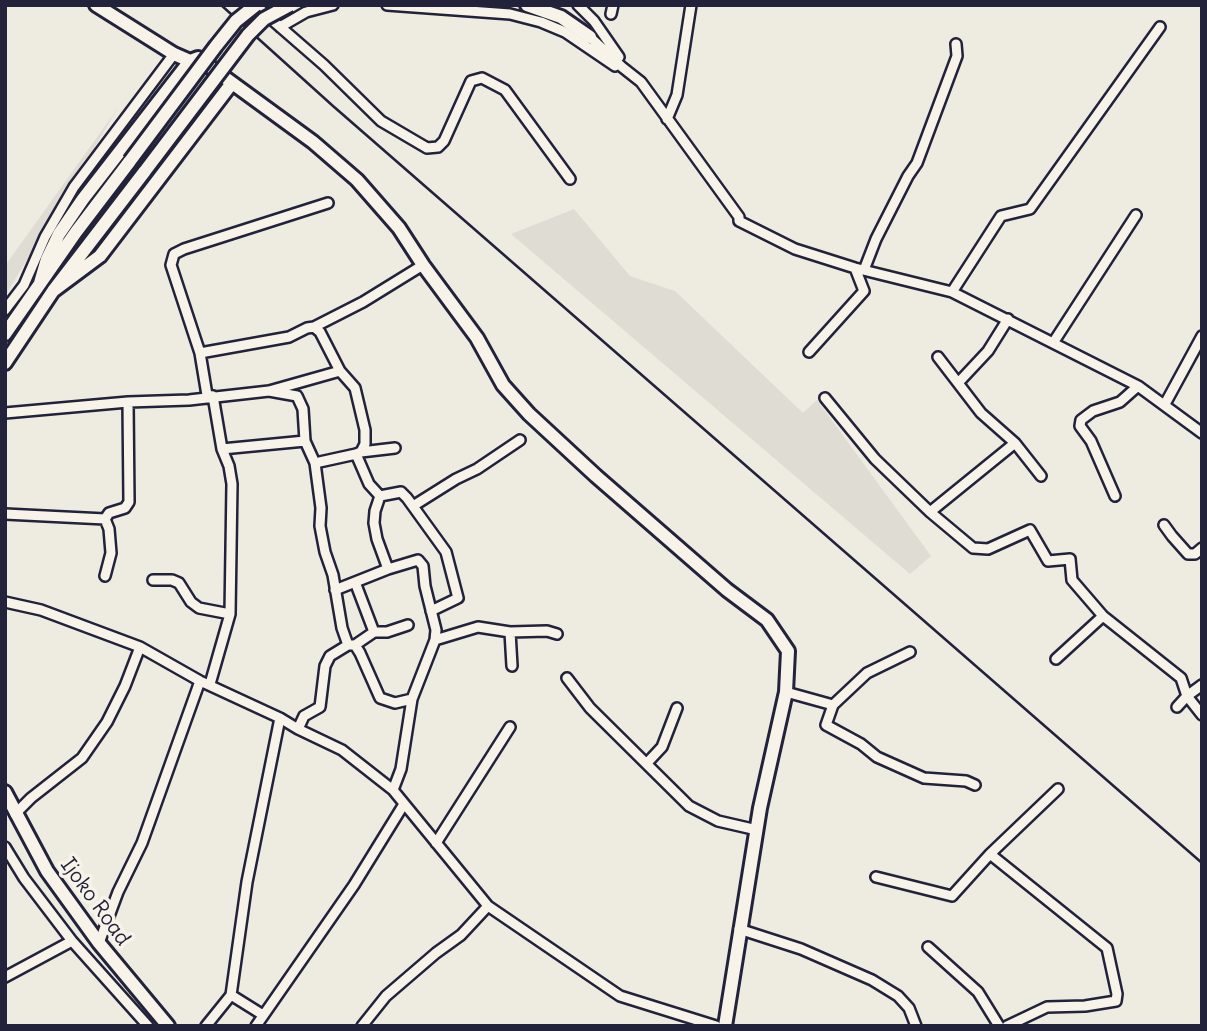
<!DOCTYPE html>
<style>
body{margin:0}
#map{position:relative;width:1207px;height:1031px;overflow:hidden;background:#eeebe1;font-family:Delius,sans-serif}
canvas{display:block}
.frame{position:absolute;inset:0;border:7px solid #22223b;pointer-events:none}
</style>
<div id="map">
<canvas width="1207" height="1031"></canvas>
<div class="frame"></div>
</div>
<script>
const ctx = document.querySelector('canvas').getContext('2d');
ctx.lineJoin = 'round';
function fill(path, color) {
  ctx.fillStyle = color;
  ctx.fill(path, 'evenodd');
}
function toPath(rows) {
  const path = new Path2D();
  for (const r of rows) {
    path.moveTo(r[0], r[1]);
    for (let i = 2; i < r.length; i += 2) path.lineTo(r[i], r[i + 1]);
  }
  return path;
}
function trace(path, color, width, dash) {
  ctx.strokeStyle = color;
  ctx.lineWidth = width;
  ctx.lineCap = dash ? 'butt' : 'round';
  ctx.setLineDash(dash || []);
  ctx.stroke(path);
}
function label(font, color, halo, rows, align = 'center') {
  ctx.font = font + ' Delius,sans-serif';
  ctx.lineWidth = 7;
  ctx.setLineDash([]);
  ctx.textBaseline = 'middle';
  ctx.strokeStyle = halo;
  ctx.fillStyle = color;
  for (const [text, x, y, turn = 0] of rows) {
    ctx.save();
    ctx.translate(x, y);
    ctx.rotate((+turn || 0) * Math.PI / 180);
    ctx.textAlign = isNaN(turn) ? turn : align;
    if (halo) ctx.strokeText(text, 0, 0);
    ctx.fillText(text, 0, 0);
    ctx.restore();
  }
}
fill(toPath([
 [118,108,5,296,7,263],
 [574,209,630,276,675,291,803,413,817,400,931,556,910,574,511,234]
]), '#dfdcd4');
const street = toPath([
 [255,5,324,65,381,121,427,148,438,147,444,141,471,81,482,78,505,90,570,179],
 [387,5,510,14,541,22,565,32,615,66],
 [578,5,594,21,619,57],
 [611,14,613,5],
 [280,27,306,12,333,5],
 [590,37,622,67,641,82,739,217,739,221,795,249,855,268,952,292,1138,386,1202,433],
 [667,119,677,95,691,5],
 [864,270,876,239,908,176,917,163,957,56,956,44],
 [952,292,1001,216,1030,209,1160,27],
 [5,310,24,285,45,237,74,187,174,54],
 [314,327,363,302,423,265],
 [1053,343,1136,215],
 [809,352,864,291,855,268],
 [200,353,289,337,307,328,314,327,320,332,340,371,355,388,365,430,365,444,361,452,356,454,315,463],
 [938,357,981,413,1015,443,1041,476],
 [959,382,988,351,1008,319],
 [269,391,297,396,303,409,305,441,315,463,321,508,320,526,325,552,333,575,342,628,348,645,330,656,325,666,320,707,304,716,298,729],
 [825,398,875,459,930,512,973,548,988,549,1030,530,1048,561,1070,559,1072,580,1103,616,1181,678,1187,696,1177,707],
 [1165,404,1202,336],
 [5,413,128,402,189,400,269,391,340,371],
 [222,449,305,441],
 [361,452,395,448],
 [356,454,369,484,380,496,401,492,407,498,446,552,458,598,431,611],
 [380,496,375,511,374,523,377,539,388,569],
 [1115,496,1091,441,1080,426,1081,420,1093,411,1120,402,1138,386],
 [413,506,456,479,477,469,520,440],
 [930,512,1015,443],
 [5,514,105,519,109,529,111,553,105,576],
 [105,519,109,513,125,508,129,502,128,402],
 [1164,525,1172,536,1188,554,1195,554,1202,548],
 [153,580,172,580,179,583,191,602,199,608,230,614],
 [335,590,388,569,418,560,423,566,425,586,436,630,435,640,412,699,401,769,393,790],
 [5,602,41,610,140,647,200,681,280,718,298,729,342,750,393,790,488,906,620,996,716,1026],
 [374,632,387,632,408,625],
 [510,632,547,631,557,634],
 [435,640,478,627,510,632,512,666],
 [348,645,355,645,360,653,380,698,395,703,412,699],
 [355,645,374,632,355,582],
 [1056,659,1103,616],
 [567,678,590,708,689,806,718,821,757,830],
 [210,684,230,614,232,484,229,466,222,449,213,396,207,395,200,353,171,265,174,254,184,249,328,203],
 [1202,685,1187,696,1202,715],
 [786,692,833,705,867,673,910,652],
 [833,705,826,725,861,744,877,757,924,778,966,781,975,785],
 [647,763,662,747,677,708],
 [15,814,31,798,82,758,107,722,125,686,140,647],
 [436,843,510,727],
 [5,847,24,878,72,941,148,1026],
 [990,854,1107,948,1117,994,1116,1001,1085,1006,1047,1007,1007,1026],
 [876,877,952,896,990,854,1058,789],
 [739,929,801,949,872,980,898,996,909,1008,916,1026],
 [99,943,118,892,142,843,200,681],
 [928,947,978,992,999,1026],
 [5,977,72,941],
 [231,995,263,1015],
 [206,1026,231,995,247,882,280,718],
 [256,1026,354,885,404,804],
 [362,1026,386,996,436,953,461,935,488,906]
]);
const secondary = toPath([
 [96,5,174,54,190,61,198,58,313,142,357,180,399,228,423,265,477,338,503,385,529,414,596,476,727,590,767,620,788,651,786,692,760,808,725,1026],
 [527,5,561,17,590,37],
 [40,283,47,259,59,234,83,199,190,61],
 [53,291,100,256,232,83],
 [5,334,76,232,130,161],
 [5,363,53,291,145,171],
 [5,792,47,871,99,943,168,1026]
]);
trace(street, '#22223b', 14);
trace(secondary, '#22223b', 18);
trace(street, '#f7f3e8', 9);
trace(secondary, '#f7f3e8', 12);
trace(toPath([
 [221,5,333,106,1202,863]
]), '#22223b', 2.5);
const secondaryBridge = toPath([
 [130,161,216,46,236,21,256,5],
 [145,171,248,35,264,19,290,5]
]);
trace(secondaryBridge, '#22223b', 18, []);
trace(secondaryBridge, '#f7f3e8', 12);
label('21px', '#22223b', '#f7f3e8', [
 ["Ijoko Road",95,902,54]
]);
</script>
